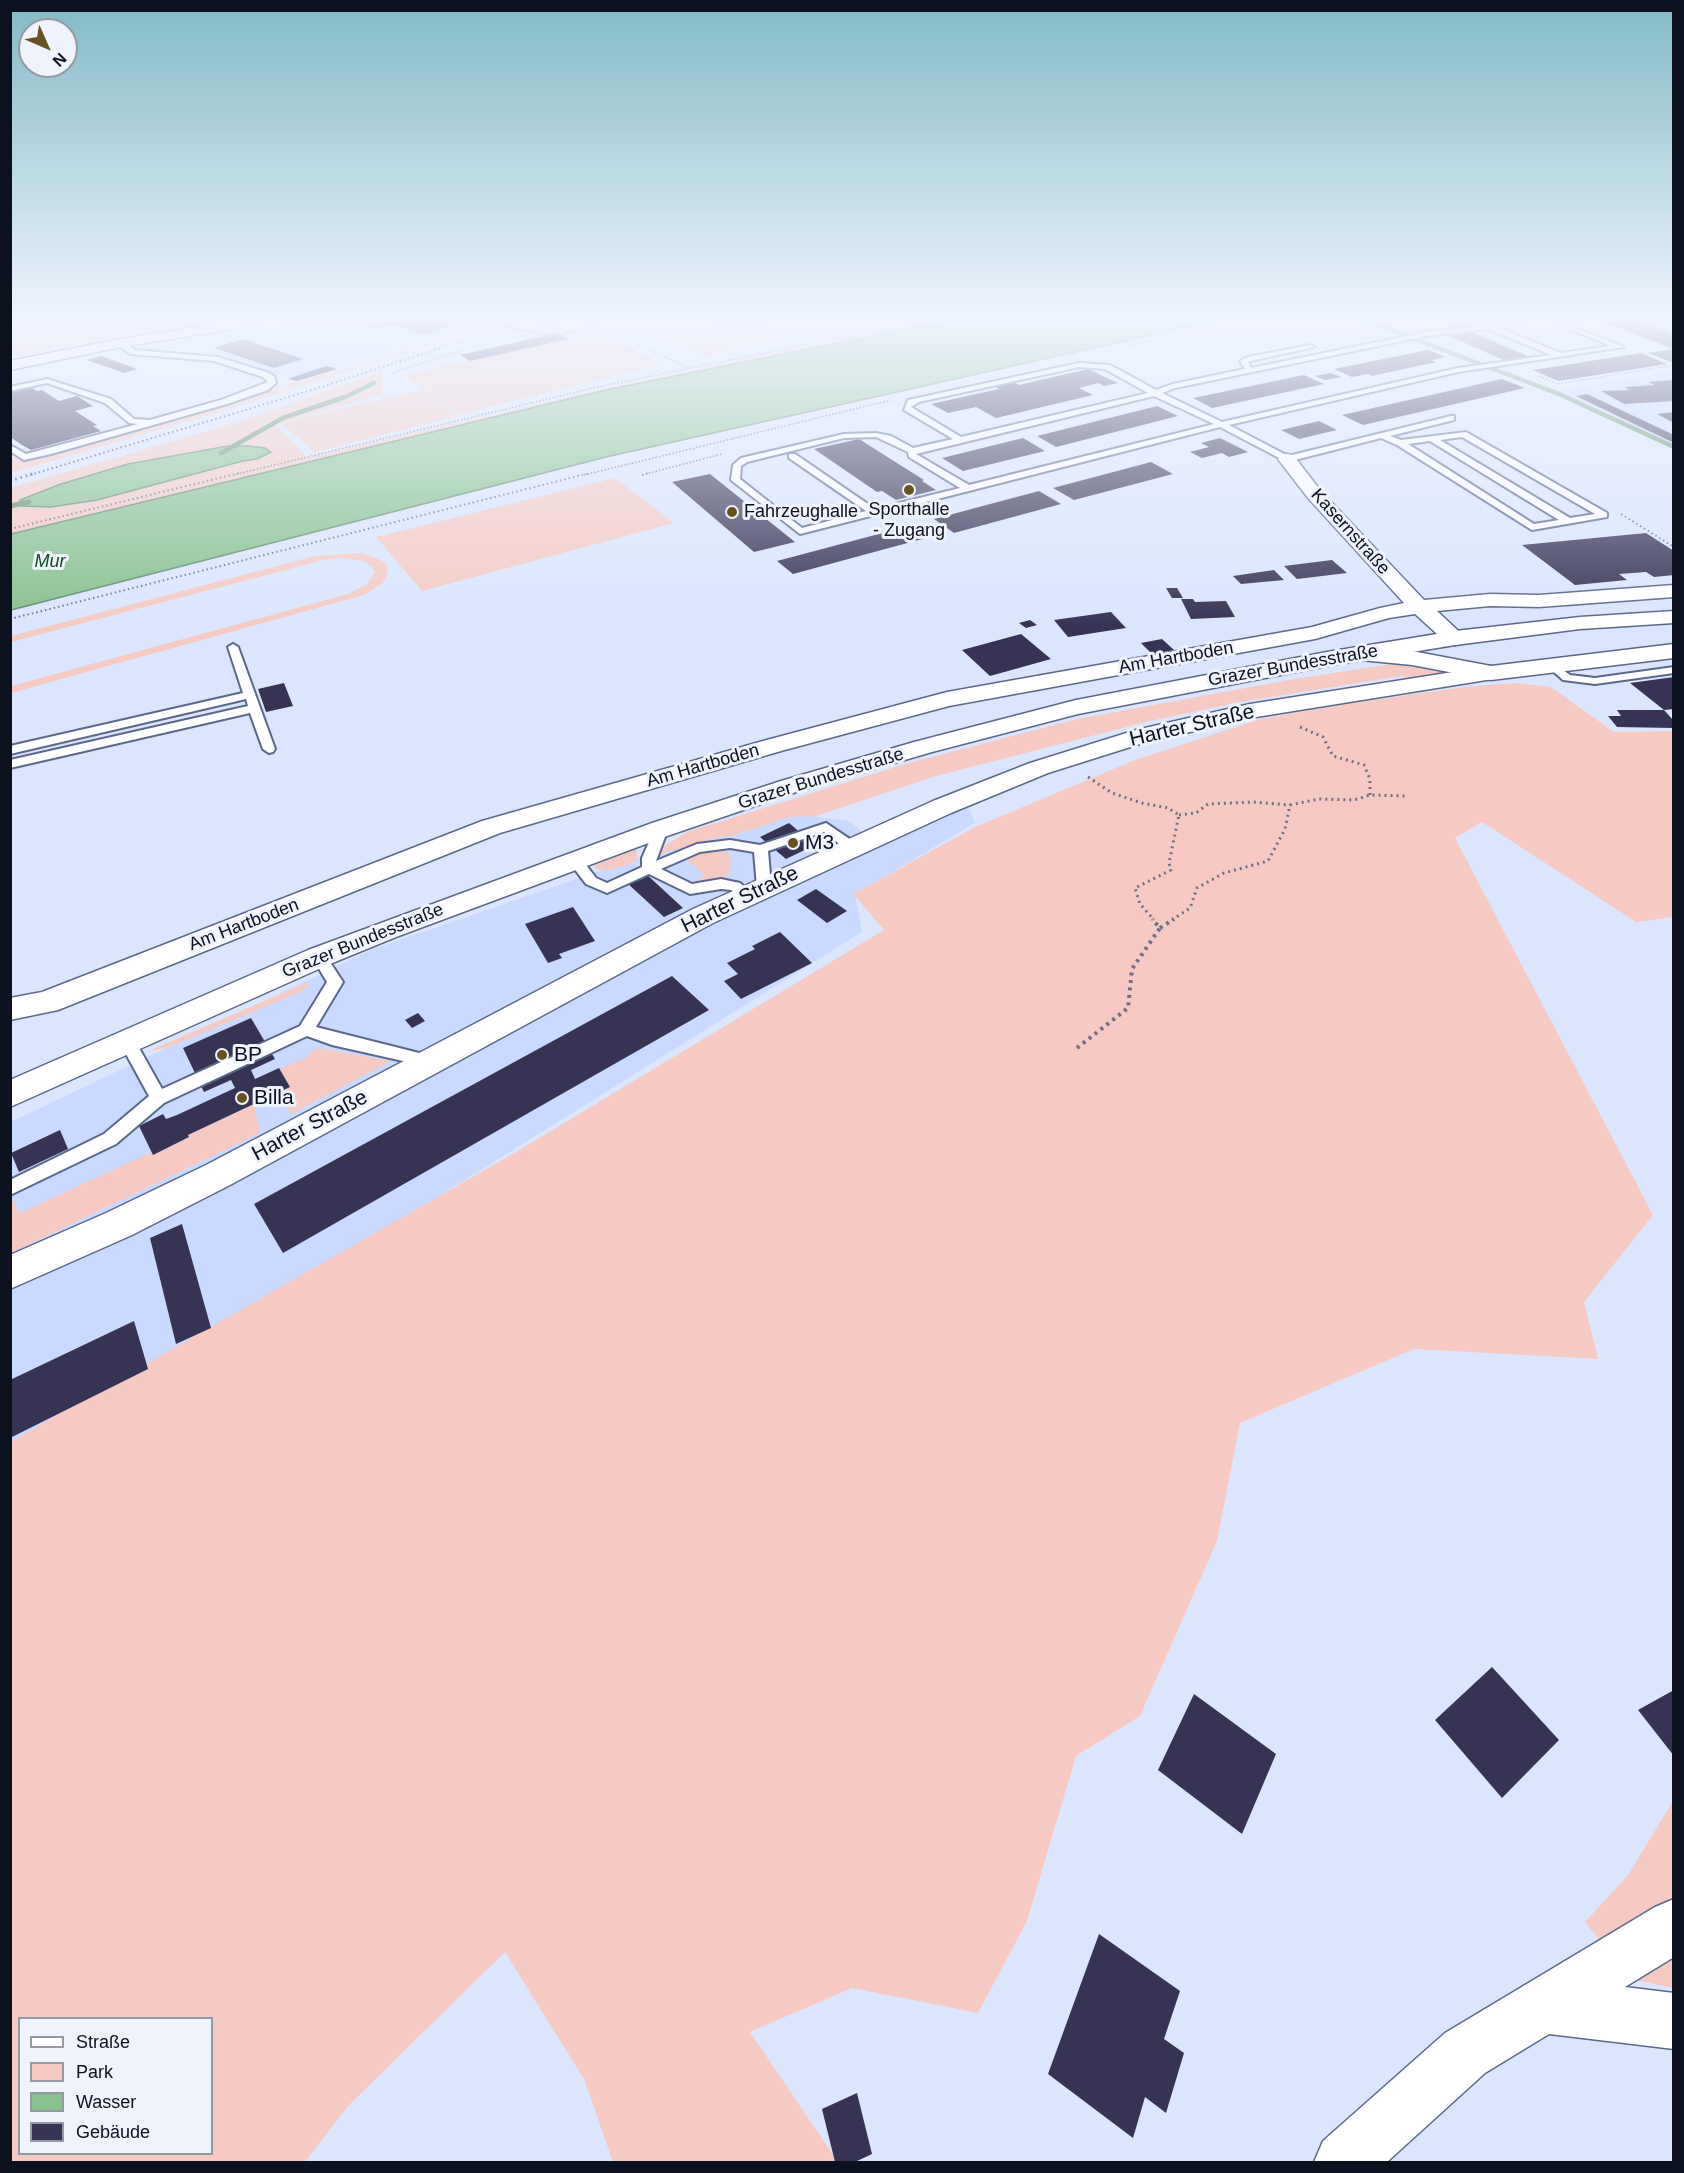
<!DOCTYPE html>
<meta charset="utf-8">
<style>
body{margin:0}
#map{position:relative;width:1684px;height:2173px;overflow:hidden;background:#dbe6fe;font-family:Arial,sans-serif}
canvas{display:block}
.frame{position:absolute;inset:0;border:12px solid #0c111f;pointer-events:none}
.legend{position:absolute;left:18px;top:2017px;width:195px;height:138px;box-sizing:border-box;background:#eff3fb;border:2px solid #9499a3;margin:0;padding:8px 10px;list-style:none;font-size:18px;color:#0c111f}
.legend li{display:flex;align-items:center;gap:12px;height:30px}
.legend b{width:30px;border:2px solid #9499a3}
.north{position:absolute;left:18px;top:18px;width:60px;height:60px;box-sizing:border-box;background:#eff3fb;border:2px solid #9499a3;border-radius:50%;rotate:135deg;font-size:16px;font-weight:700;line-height:24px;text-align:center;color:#0c111f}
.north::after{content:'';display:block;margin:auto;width:21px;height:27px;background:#675322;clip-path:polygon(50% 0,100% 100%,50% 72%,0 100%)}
</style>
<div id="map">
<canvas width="1684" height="2173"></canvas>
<div class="frame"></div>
<ul class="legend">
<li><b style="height:8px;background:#fff"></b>Straße</li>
<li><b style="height:16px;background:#f6cac3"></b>Park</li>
<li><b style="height:16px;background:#87c28e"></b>Wasser</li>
<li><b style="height:16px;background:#363354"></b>Gebäude</li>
</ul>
<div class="north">N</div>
</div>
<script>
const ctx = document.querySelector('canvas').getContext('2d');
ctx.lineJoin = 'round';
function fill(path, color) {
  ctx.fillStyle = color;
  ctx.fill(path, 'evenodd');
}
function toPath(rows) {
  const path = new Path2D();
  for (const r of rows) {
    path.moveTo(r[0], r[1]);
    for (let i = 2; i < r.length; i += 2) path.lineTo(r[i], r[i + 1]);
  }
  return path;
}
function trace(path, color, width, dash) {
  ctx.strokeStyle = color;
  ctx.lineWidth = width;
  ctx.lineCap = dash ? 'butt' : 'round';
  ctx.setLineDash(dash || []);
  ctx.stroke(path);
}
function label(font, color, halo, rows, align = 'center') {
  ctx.font = font + ' Arial,sans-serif';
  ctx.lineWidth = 6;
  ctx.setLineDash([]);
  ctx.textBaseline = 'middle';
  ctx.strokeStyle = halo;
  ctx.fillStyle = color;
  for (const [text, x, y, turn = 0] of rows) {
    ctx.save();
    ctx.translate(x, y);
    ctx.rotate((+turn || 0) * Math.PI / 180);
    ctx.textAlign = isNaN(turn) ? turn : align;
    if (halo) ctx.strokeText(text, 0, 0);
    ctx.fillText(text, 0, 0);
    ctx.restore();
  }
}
fill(toPath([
 [297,322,487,322,297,381,181,341],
 [1670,372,1674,373,1673,445,1557,391],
 [968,807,975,823,855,894,862,932,247,1316,11,1453,11,1122,371,950,643,856,793,814,849,821,876,843]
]), '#cad9ff');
fill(toPath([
 [10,322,192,322,11,357],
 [491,322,503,322,213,414,11,473,11,457,31,460,337,369,340,370],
 [726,322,758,322,790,334,705,357,660,338],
 [925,322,943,322,606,390,11,534,11,488,242,421,382,371,383,394,287,421,422,390,461,415,315,452,280,423,275,424,307,458,607,388],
 [598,331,662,364,461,414,402,375],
 [615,478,674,523,422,591,376,537],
 [361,553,379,559,387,565,388,571,383,583,364,595,11,693,11,686,348,594,367,584,375,572,371,566,363,561,343,558,328,559,11,642,11,636,315,556],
 [1405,662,1466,673,1414,680,1402,676,1240,702,1150,721,936,776,813,817,799,816,786,818,734,835,714,838,657,855,661,848,687,832,905,764,1077,719,1294,679],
 [1518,683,1551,687,1614,732,1673,731,1673,917,1636,922,1482,822,1455,838,1653,1215,1584,1302,1598,1359,1414,1349,1240,1423,1217,1541,1140,1716,1076,1756,1027,1921,978,2013,852,1988,750,2032,838,2162,613,2162,584,2079,505,1952,349,2105,305,2162,11,2162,10,1442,516,1152,884,930,853,894,975,827,1135,760,1260,719,1351,703,1471,686],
 [20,2018,212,2018,212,2154,20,2154],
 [636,849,638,859,630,864,609,870,595,869,595,865],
 [704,851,722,851,731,855,729,873,725,878,692,882,706,876,686,859,671,866,669,865],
 [308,982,308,986,298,993,171,1046,153,1051,153,1049],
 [319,1048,391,1061,291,1114,277,1094,290,1087,280,1069,309,1056,307,1054],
 [254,1104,260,1133,11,1253,11,1200,12,1199,20,1213,152,1152,153,1155,188,1137,188,1135],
 [1673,1801,1673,1988,1630,1979,1585,1922,1628,1875]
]), '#f6cac3');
const water = toPath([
 [943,322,1210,322,606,457,11,610,11,534,606,390,943,322],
 [228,446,249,446,265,448,271,452,257,459,243,461,97,500,51,507,21,506,19,504,20,500,61,484,128,464,228,446]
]);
fill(water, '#87c28e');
trace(water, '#628d6d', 1.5);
trace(toPath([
 [1370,322,1559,394,1674,447],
 [221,453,283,418,345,397,374,383]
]), '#628d6d', 4.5);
trace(toPath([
 [10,506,29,502]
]), '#628d6d', 5);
fill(toPath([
 [384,322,446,322,457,324,427,333,417,333,393,324,379,329,370,327],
 [1603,322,1637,322,1674,335,1674,363,1648,353,1673,349],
 [1472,332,1530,357,1506,361,1449,336],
 [557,333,568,339,470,361,460,355],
 [243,339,303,359,274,368,214,348],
 [1428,350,1446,357,1431,360,1436,362,1372,376,1368,374,1352,377,1334,369],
 [1641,353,1667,364,1558,381,1533,370],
 [101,356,137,369,124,373,87,360],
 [326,366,337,369,297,381,288,379],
 [1088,369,1118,383,1104,386,1098,383,1079,388,1093,395,996,418,976,407,948,413,931,404,999,389,994,386,1013,382,1019,385],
 [1331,373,1341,377,1325,380,1315,376],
 [1304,375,1324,384,1212,408,1193,398],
 [1502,379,1525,388,1363,425,1342,415],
 [1674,380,1674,401,1624,404,1601,391,1629,390,1625,387,1655,385,1648,382],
 [31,387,37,391,42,390,59,401,77,396,93,406,75,411,97,425,93,426,101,431,31,450,22,445,10,437,10,392],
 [1587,394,1674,435,1674,443,1576,396],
 [1157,406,1178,416,1056,447,1037,436],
 [1674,412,1674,423,1657,414],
 [1319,421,1337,430,1299,439,1281,430],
 [1023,438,1045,451,963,471,942,458],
 [1220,438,1248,452,1229,457,1222,453,1202,458,1190,452,1209,447,1201,443],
 [859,439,924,480,922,481,936,490,896,500,882,491,877,492,814,449],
 [1151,462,1173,474,1074,500,1053,488],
 [710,474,795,542,754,552,672,482],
 [1039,491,1061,504,954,533,934,519],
 [920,523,937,535,793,574,777,561],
 [1646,533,1674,551,1674,575,1654,577,1646,572,1619,574,1627,580,1575,585,1522,545],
 [1332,560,1347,573,1297,579,1284,566],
 [1274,570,1284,580,1241,584,1233,576],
 [1166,588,1177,588,1183,598,1172,598],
 [1181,599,1193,599,1195,602,1226,601,1235,617,1191,619],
 [1111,612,1126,628,1068,637,1054,620],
 [1030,620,1037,625,1026,628,1019,623],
 [1021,634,1051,659,990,676,962,650],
 [1162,639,1174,650,1152,654,1141,643],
 [1674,677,1674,709,1664,710,1630,683],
 [284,683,293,706,266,712,258,689],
 [1617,710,1664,710,1674,721,1674,728,1617,727,1608,716,1621,716],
 [789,823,815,845,786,859,760,837],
 [645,873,683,908,664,917,626,882],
 [816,889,847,911,827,923,797,900],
 [573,907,595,941,559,954,562,958,548,963,525,924],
 [780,932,812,963,741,999,724,981,738,974,727,963,755,949,752,946],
 [672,976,709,1010,283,1253,254,1204],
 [418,1013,425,1021,412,1028,405,1020],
 [251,1018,275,1059,251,1070,255,1079,279,1068,290,1087,188,1135,189,1137,153,1155,139,1126,163,1114,166,1119,177,1115,235,1088,231,1080,204,1092,183,1048],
 [60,1130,68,1149,19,1172,11,1153],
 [182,1224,211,1328,176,1344,150,1238],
 [134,1321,148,1369,10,1438,10,1380],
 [1492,1667,1559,1740,1502,1798,1435,1720],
 [1674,1690,1674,1756,1638,1710],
 [1194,1694,1276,1754,1242,1834,1158,1770],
 [1099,1934,1180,1991,1164,2039,1184,2053,1166,2113,1145,2097,1133,2138,1048,2074],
 [857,2093,872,2154,855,2162,835,2162,822,2109]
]), '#363354');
const service = toPath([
 [1510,322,1526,322,1497,327,1561,353,1611,346,1553,322,1561,322,1624,347,1458,372,1229,425,1288,456,1451,416,1454,416,1454,420,1390,436,1401,440,1466,432,1607,513,1607,517,1532,530,1397,445,1381,438,1287,462,1220,427,800,534,731,480,733,465,741,458,844,434,876,433,891,436,913,448,953,439,904,410,908,400,1079,363,1110,365,1156,390,1173,384,1245,369,1240,361,1248,357,1311,345,1315,347,1250,361,1248,362,1251,368,1427,332,1510,322],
 [1488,329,1551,355,1458,368,1222,422,1162,393,1175,388,1427,336,1488,329],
 [1079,367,1105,369,1148,393,961,437,911,407,919,402,1079,367],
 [1154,396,1214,424,969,485,916,454,1154,396],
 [876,437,908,452,909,457,960,488,875,509,795,454,789,454,789,458,866,511,802,528,740,479,741,466,747,462,844,438,876,437],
 [1462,437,1595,514,1570,518,1440,440,1462,437],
 [1430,441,1559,520,1534,524,1408,444,1430,441],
 [1647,322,1656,322,1674,328,1674,332,1647,322],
 [118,341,124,341,135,350,218,357,269,373,274,376,276,383,268,390,227,404,51,454,24,460,10,451,10,445,26,454,138,424,129,423,105,403,47,383,10,391,10,387,47,379,111,399,134,419,150,420,221,400,268,382,263,377,214,361,130,354,118,345,118,341],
 [233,644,238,647,275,749,273,752,269,753,263,749,250,713,10,768,10,760,248,706,246,699,10,754,10,746,243,693,228,647,233,644],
 [1553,663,1570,675,1595,678,1674,667,1674,673,1595,684,1563,680,1547,666,1553,663],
 [826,823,857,844,859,847,857,850,847,850,824,832,768,851,771,887,769,890,759,890,757,887,754,852,730,848,700,852,661,869,692,884,721,879,740,883,754,896,747,901,731,890,721,889,690,894,649,874,607,893,586,884,567,859,574,855,579,856,596,878,607,883,642,867,642,858,656,826,666,826,668,829,656,861,697,844,730,840,760,845,826,823],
 [319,952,324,953,343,982,316,1027,423,1054,432,1061,434,1065,432,1069,426,1071,412,1063,332,1045,307,1036,164,1103,116,1144,10,1195,10,1180,104,1134,149,1096,120,1043,122,1039,134,1039,162,1089,300,1026,327,982,312,957,319,952]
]);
const minor = toPath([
 [500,322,524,322,544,326,574,322,597,322,595,325,561,333,544,334,502,325,500,322],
 [1287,454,1293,455,1320,490,1424,600,1490,594,1539,595,1674,585,1674,597,1539,607,1490,606,1437,611,1466,638,1463,643,1455,645,1447,643,1415,614,1389,618,1315,639,949,706,781,751,500,833,58,1010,10,1020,10,998,42,992,482,821,763,741,947,692,1312,627,1380,608,1404,603,1308,498,1278,459,1281,455,1287,454],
 [1491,666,1499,668,1502,673,1499,678,1250,718,1143,743,1048,773,951,813,713,923,230,1185,132,1235,10,1289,10,1255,106,1213,206,1165,693,909,933,801,1030,763,1136,730,1250,704,1491,666],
 [1674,1899,1674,1957,1625,1987,1674,1993,1674,2049,1549,2034,1485,2073,1387,2162,1314,2162,1323,2141,1445,2033,1655,1907,1674,1899]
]);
const tertiary = toPath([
 [1674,644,1674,658,1491,680,1412,665,1361,660,1353,658,1350,653,1353,648,1361,646,1412,651,1491,666,1674,644]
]);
const secondary = toPath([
 [229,322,260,322,253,326,121,347,10,370,10,361,121,339,229,322]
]);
const primary = toPath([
 [1674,611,1674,623,1580,629,1455,645,1327,666,1078,714,932,752,799,791,670,835,396,937,330,964,10,1107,10,1080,308,950,652,823,781,781,914,742,1076,700,1327,652,1455,631,1580,617,1674,611]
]);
trace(service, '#5a688b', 4);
trace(minor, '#5a688b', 3);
trace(tertiary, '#5a688b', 3);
trace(secondary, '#5a688b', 3);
trace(primary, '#5a688b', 3);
trace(toPath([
 [621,333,630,340,688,368],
 [1114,349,1237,322],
 [392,373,498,339],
 [1539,376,1557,384,1674,365],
 [233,475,593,388,917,322],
 [584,475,891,400],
 [642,475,722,454]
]), '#6a7285', 1.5, [1.5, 2]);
trace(toPath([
 [642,475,648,473],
 [1621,514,1674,547],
 [10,529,240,473],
 [10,619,590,473]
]), '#6a7285', 2, [1.5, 3]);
trace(toPath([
 [1300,727,1323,737,1333,756,1364,765,1370,779,1370,795],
 [1088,777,1112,793,1142,803,1168,808,1179,815,1169,863,1171,870,1135,888,1140,904,1154,920],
 [1179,815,1196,813,1208,804,1253,802,1290,805],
 [1172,920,1190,908,1197,888,1224,873,1268,861,1285,829,1290,805,1319,799,1354,800,1370,795,1405,796]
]), '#6a7285', 3, [2, 4]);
trace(toPath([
 [1160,928,1174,919],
 [1077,1048,1128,1008,1132,969,1160,928,1152,919]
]), '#6a7285', 4, [3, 4.5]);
fill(service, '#fff');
fill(minor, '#fff');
fill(tertiary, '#fff');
fill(secondary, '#fff');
fill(primary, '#fff');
trace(toPath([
 [30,475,315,389,520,322]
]), '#454c5c', 2, [1.5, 3]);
trace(toPath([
 [10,481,35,473]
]), '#454c5c', 3, [1.5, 4]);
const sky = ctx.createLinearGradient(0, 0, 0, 626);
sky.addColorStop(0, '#81bac4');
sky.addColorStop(0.51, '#eff4ff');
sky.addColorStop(1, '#eff4ff00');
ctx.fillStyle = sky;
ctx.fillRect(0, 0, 1684, 626);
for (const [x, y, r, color] of [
 [909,490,6,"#675322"],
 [732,512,6,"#675322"],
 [793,843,6,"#675322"],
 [222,1055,6,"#675322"],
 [242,1098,6,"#675322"]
]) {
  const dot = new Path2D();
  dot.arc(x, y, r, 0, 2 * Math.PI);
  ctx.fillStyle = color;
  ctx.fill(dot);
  trace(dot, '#eff3fb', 2);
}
label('18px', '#0c111f', '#eff3fb', [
 ["Sporthalle",909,510],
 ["- Zugang",909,531],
 ["Fahrzeughalle",744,512,"left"]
]);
label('18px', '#0c111f', '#eff3fb', [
 ["Kasernstraße",1350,532,48],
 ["Am Hartboden",1176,658,-10],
 ["Grazer Bundesstraße",1293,666,-10],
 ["Am Hartboden",703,766,-16],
 ["Grazer Bundesstraße",821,779,-17],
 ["Am Hartboden",244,925,-21],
 ["Grazer Bundesstraße",363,941,-22]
]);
label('italic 18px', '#0d4d1e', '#eff3fb', [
 ["Mur",50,562]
]);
label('21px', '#0c111f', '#eff3fb', [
 ["Harter Straße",1192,726,-13],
 ["Harter Straße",740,900,-26],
 ["Harter Straße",310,1126,-28]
]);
label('21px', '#0c111f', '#eff3fb', [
 ["M3",805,843],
 ["BP",234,1055],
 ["Billa",254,1098]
], 'left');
</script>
